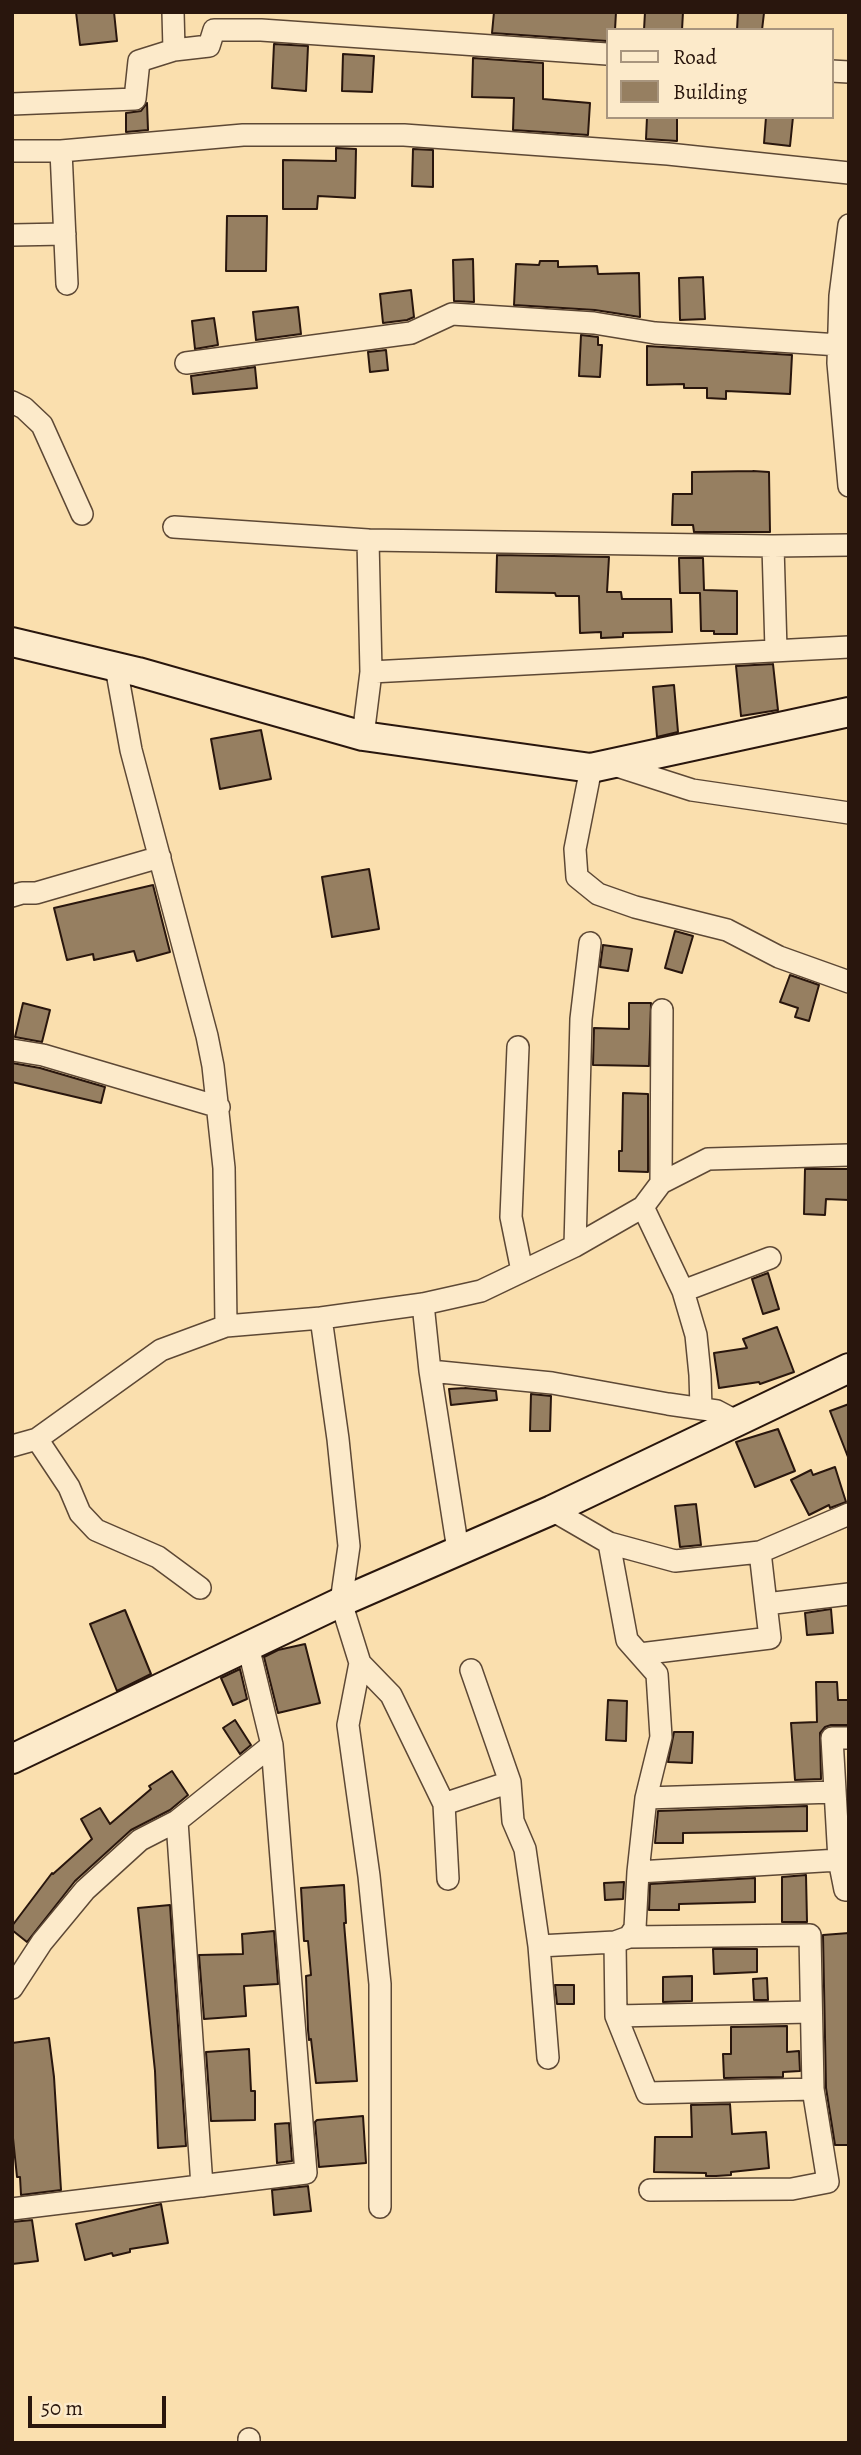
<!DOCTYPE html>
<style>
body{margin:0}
#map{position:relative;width:861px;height:2455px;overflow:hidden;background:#fadfae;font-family:Alegreya,serif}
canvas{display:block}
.frame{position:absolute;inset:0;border:14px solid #29160d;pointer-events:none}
.legend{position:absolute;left:606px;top:28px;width:228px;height:91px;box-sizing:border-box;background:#fceaca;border:2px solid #a8957e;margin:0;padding:9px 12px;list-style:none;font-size:21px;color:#29160d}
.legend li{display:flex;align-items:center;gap:14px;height:35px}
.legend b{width:35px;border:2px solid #a8957e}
.scale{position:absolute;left:28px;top:2396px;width:138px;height:32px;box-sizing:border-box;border:4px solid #29160d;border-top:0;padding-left:9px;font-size:21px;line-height:24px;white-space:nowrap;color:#29160d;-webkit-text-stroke:5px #fceaca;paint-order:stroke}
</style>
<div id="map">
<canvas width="861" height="2455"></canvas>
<div class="frame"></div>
<ul class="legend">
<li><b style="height:9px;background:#fceaca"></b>Road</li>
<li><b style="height:19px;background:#967f61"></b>Building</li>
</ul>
<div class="scale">50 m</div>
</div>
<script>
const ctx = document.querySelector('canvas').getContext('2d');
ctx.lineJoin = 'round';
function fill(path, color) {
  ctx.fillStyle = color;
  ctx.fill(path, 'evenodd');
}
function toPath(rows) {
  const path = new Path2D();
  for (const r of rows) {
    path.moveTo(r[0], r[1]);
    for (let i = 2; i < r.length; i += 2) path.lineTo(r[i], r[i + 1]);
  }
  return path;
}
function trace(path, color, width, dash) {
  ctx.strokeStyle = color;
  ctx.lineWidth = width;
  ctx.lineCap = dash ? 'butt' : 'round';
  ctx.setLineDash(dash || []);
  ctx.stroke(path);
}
const building = toPath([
 [76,12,114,12,117,41,80,45,76,12],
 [494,12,616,12,615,30,607,30,607,41,492,33,494,12],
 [645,12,683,12,682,30,644,30,645,12],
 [738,12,764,13,762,30,737,30,738,12],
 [274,44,308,46,306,91,272,88,274,44],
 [343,54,374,56,372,92,342,91,343,54],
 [473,58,543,63,543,99,590,103,588,135,513,130,514,98,472,97,473,58],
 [147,103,148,130,126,132,126,113,141,111,147,103],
 [647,117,677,117,677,141,646,139,647,117],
 [766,117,793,117,790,146,764,143,766,117],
 [336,148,356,149,355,198,318,196,317,209,283,209,283,160,336,161,336,148],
 [413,149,433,150,433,187,412,186,413,149],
 [227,216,267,216,266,271,226,271,227,216],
 [473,259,474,302,454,301,453,260,473,259],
 [540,261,558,261,558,267,597,266,598,274,639,273,640,317,595,310,514,305,516,264,539,265,540,261],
 [703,277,705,319,680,320,679,278,703,277],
 [411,290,414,317,407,320,383,323,380,294,411,290],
 [298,307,301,334,256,340,253,312,298,307],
 [214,318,218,345,195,349,192,321,214,318],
 [581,335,598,337,598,345,602,345,600,377,579,376,581,335],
 [647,346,792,355,790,394,726,391,726,399,707,398,707,388,684,388,684,384,647,385,647,346],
 [386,350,388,370,370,372,368,352,386,350],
 [255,367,257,388,193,394,191,376,255,367],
 [753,471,769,472,770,532,694,532,693,525,672,525,673,494,692,494,692,472,753,471],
 [497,555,609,557,607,592,621,592,622,599,671,599,672,632,623,633,623,637,601,638,601,632,580,633,579,596,556,596,555,593,496,592,497,555],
 [679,558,703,558,704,590,737,591,737,634,714,634,714,631,701,631,700,593,680,593,679,558],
 [773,664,778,710,741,716,736,666,773,664],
 [674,685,678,732,657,737,653,687,674,685],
 [261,730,271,779,220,789,211,739,261,730],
 [369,869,379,929,332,937,322,877,369,869],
 [153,885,170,952,137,961,134,951,94,960,93,954,67,960,54,908,153,885],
 [675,931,693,936,682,973,665,968,675,931],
 [603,945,632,949,628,971,600,967,603,945],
 [790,975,819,985,809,1021,795,1017,798,1008,780,1002,790,975],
 [23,1003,50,1010,42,1042,15,1037,23,1003],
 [629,1003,651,1003,649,1066,593,1065,594,1028,629,1029,629,1003],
 [12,1063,40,1068,105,1087,101,1103,12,1082,12,1063],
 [623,1093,648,1094,648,1172,619,1171,619,1151,622,1151,623,1093],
 [805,1169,849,1169,849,1200,826,1199,825,1215,804,1214,805,1169],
 [768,1273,779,1309,763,1314,752,1279,768,1273],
 [777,1327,794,1372,760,1384,759,1382,719,1388,714,1353,747,1348,743,1339,777,1327],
 [465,1388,496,1391,497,1400,451,1405,449,1389,465,1388],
 [531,1394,551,1396,550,1431,530,1431,531,1394],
 [849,1404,849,1457,848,1457,830,1411,849,1404],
 [778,1429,795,1471,755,1487,736,1442,778,1429],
 [835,1467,846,1502,830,1508,829,1505,809,1515,791,1480,811,1470,813,1475,835,1467],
 [696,1504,701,1545,680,1547,675,1506,696,1504],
 [831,1609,833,1633,807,1635,805,1613,831,1609],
 [125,1610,151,1674,117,1691,90,1624,125,1610],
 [305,1644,320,1703,278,1713,264,1657,278,1650,305,1644],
 [240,1669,247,1699,233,1705,221,1678,240,1669],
 [816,1682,837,1682,838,1700,849,1700,849,1725,831,1725,825,1727,820,1733,821,1779,795,1780,791,1723,817,1722,816,1682],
 [608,1700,627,1701,626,1741,606,1740,608,1700],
 [235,1720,251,1745,240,1754,223,1728,235,1720],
 [674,1732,693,1732,692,1763,668,1762,674,1732],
 [172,1771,188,1795,170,1810,131,1830,75,1881,27,1942,12,1930,12,1926,52,1873,53,1874,92,1839,81,1819,100,1808,110,1824,151,1789,149,1786,172,1771],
 [807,1806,807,1831,683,1833,683,1843,655,1843,658,1811,807,1806],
 [806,1875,807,1922,782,1922,782,1877,806,1875],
 [755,1878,755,1902,679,1904,679,1910,649,1910,650,1884,755,1878],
 [624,1882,623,1899,605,1900,604,1883,624,1882],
 [344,1885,346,1923,344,1923,357,2081,316,2083,311,2039,309,2040,308,2030,306,1976,311,1975,308,1941,304,1941,301,1888,344,1885],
 [170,1905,186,2146,158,2148,155,2071,138,1908,170,1905],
 [274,1931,278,1984,244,1986,246,2016,204,2019,199,1955,243,1954,242,1934,274,1931],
 [849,1933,849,2145,835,2145,826,2088,823,1935,849,1933],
 [713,1949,757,1949,757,1972,714,1974,713,1949],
 [692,1976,692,2001,663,2002,663,1977,692,1976],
 [767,1978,768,2000,754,2000,753,1979,767,1978],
 [555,1985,574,1985,574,2004,557,2004,555,1985],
 [787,2026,787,2052,799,2051,800,2071,783,2072,783,2077,724,2078,723,2054,731,2054,731,2027,787,2026],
 [49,2038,54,2077,61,2190,21,2195,20,2177,17,2177,13,2138,12,2043,49,2038],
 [249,2049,251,2091,255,2091,255,2120,211,2121,206,2052,249,2049],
 [730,2104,732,2134,766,2132,769,2168,731,2172,731,2175,716,2176,706,2176,706,2173,654,2172,655,2137,692,2137,691,2105,730,2104],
 [363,2116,366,2163,319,2167,315,2122,317,2120,363,2116],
 [289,2123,292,2161,277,2163,275,2124,289,2123],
 [308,2186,311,2211,274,2215,272,2190,308,2186],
 [161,2204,168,2243,130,2249,130,2252,113,2256,112,2253,85,2260,76,2224,161,2204],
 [32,2220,38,2261,12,2264,12,2222,32,2220]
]);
fill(building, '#967f61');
trace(building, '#29160d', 2);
const street = toPath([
 [173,12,174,50],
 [831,71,849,72],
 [12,104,135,99,139,61,174,50,209,46,214,30,261,30,607,54],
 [12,151,61,151,243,135,404,135,668,154,849,173],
 [61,151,67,284],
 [849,225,840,296,838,363,849,486],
 [12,235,65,234],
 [186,363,411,333,452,314,594,323,655,333,839,345],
 [12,402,24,408,42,425,82,514],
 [174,527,368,540,371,672,363,736],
 [368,540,773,546,849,545],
 [773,546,776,650],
 [116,667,131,750,207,1036,213,1066,224,1168,226,1326],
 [371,672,849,647],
 [611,764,692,790,849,813],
 [591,768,575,849,577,877,598,894,635,907,727,930,779,957,849,982],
 [12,896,22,893,36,893,160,857],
 [518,1047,511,1217,522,1271],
 [12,1050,43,1055,219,1107],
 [661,1183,662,1010],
 [643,1207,683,1291,696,1335,700,1375,701,1408],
 [575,1246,581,1019,590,943],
 [683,1291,770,1258],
 [423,1304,430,1371,458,1550],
 [321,1318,338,1439,349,1546,341,1602,360,1663,391,1695,444,1804,510,1782,513,1821,525,1849,539,1946,548,2058],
 [430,1371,552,1383,668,1404,717,1411,736,1421],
 [37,1439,69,1487,80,1513,96,1530,158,1557,200,1588],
 [12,1446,37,1439,161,1350,226,1326,321,1318,423,1304,481,1291,575,1246,643,1207,661,1183,708,1159,849,1155],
 [552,1510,609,1543,627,1640,657,1674,661,1737,646,1798,638,1872,635,1928,629,1937,615,1942,616,2016,647,2093,813,2089,828,2182,792,2189,650,2190],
 [609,1543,675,1561,760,1552,849,1514],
 [760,1552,766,1604,849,1594],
 [640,1654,770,1638,766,1604],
 [360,1663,348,1725,369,1876,380,1984,380,2207],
 [471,1670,510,1782],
 [849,1738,832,1738,839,1860,845,1890,849,1890],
 [646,1798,834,1792],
 [444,1804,448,1879],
 [177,1821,202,2186],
 [638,1872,839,1860],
 [629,1937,810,1935,813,2089],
 [539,1946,615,1942],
 [12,1988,42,1942,85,1890,140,1840,177,1821,272,1745],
 [616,2016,811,2012],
 [12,2209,306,2173,272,1745,248,1646],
 [249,2443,249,2439]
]);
const secondary = toPath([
 [12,642,138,672,363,736,591,768,849,712],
 [12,1759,341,1602,552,1510,849,1368]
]);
trace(street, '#5d4835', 24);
trace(secondary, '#29160d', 32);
trace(street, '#fceaca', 21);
trace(secondary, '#fceaca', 28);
</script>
